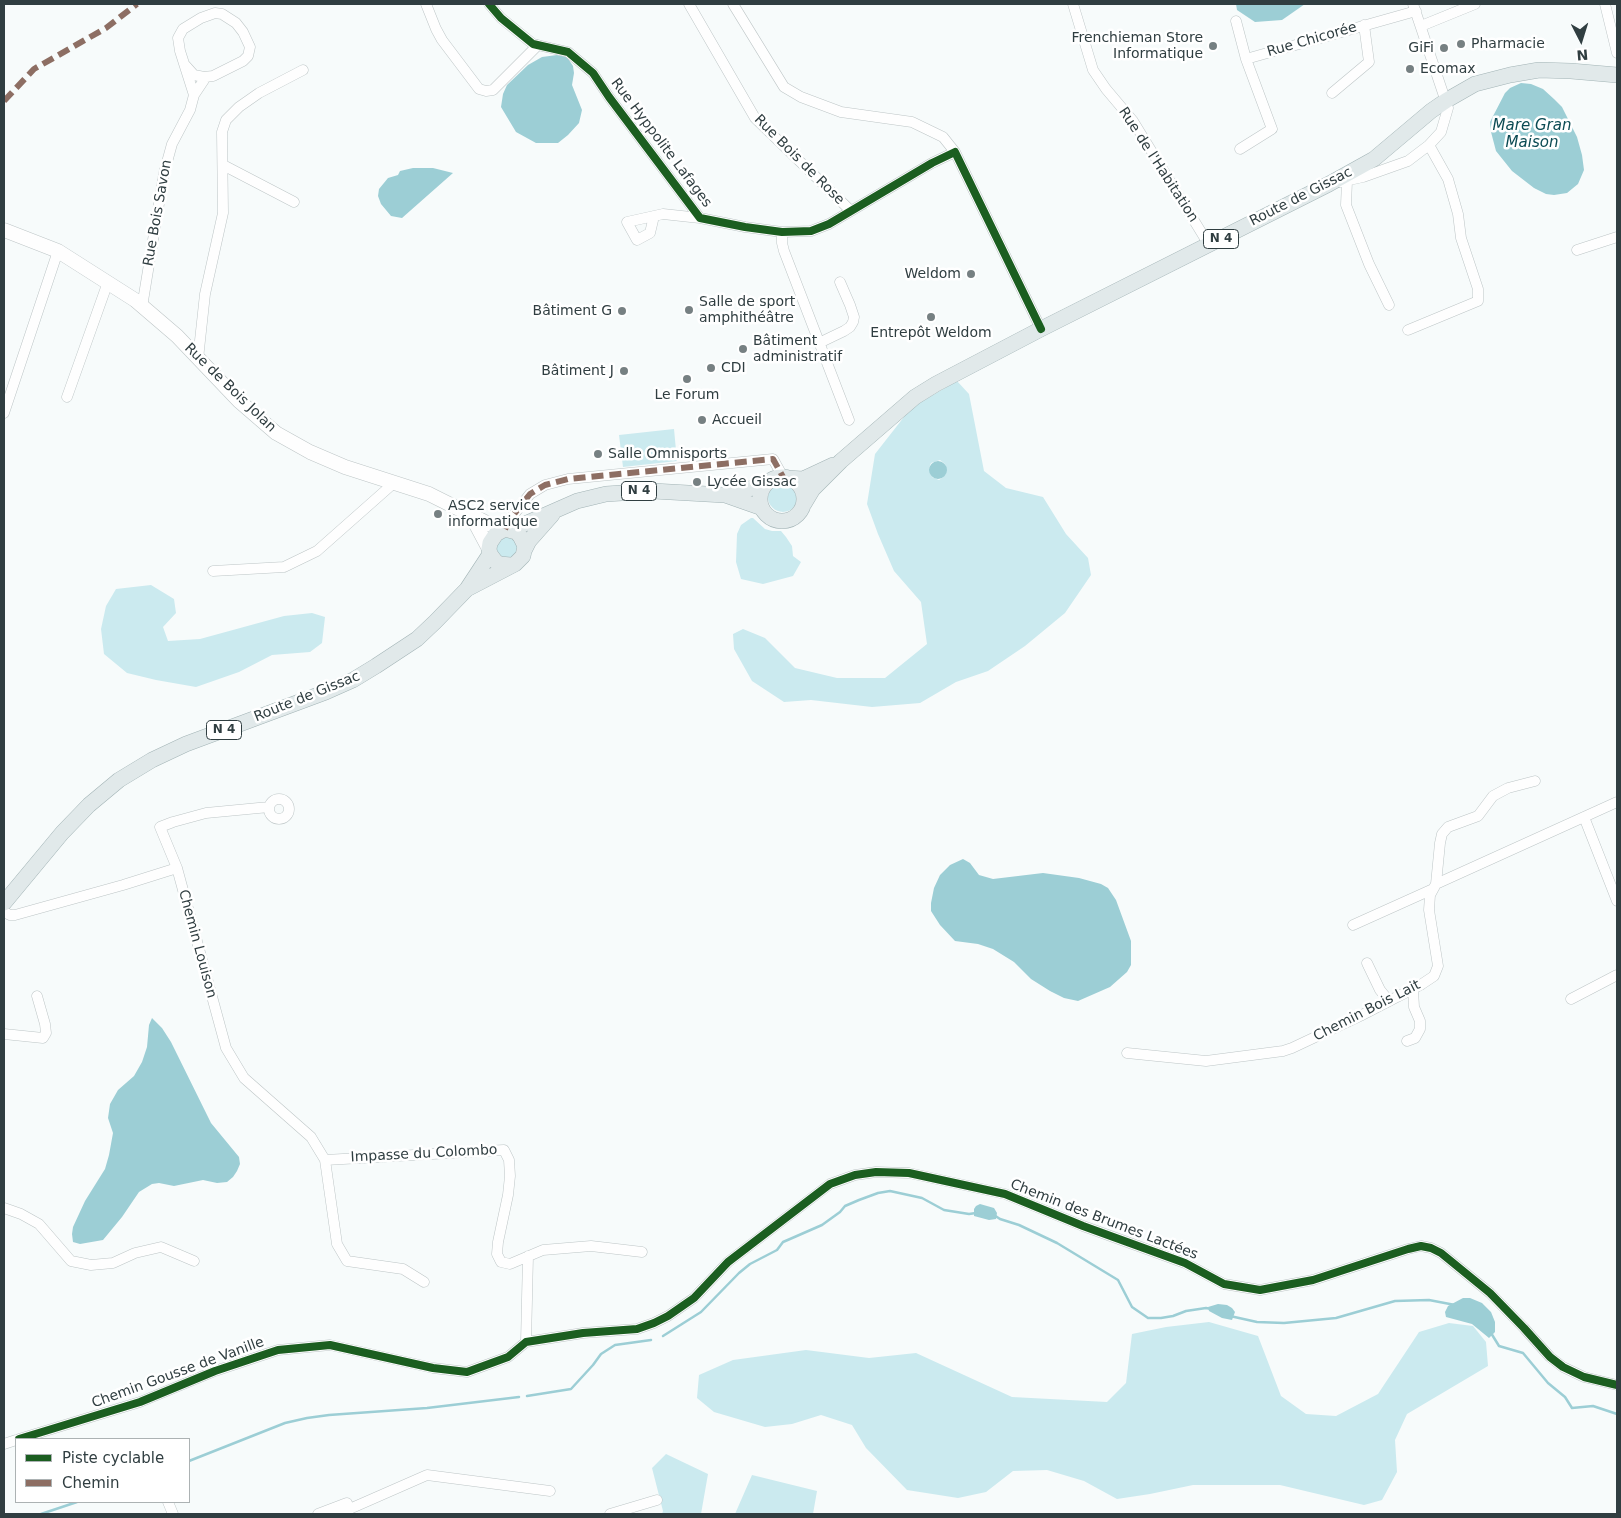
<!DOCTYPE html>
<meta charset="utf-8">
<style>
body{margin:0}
#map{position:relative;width:1621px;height:1518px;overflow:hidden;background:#f7fbfb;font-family:"DejaVu Sans",sans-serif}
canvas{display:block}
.frame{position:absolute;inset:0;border:5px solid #303e41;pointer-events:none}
.legend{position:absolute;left:15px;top:1438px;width:175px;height:65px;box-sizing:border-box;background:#fff;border:1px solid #acb2b3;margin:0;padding:6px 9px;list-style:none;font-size:15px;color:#303e41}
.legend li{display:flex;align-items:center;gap:10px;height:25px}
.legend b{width:25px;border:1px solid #acb2b3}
.north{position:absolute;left:1556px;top:15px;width:50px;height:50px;-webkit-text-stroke:4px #fff;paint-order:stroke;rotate:175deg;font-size:14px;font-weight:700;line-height:20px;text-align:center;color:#303e41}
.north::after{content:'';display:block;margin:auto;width:18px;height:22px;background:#303e41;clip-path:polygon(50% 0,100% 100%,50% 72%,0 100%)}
</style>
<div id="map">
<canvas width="1621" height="1518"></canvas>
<div class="frame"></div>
<ul class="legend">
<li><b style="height:6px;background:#1b5e20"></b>Piste cyclable</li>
<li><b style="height:6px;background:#8d6e63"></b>Chemin</li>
</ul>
<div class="north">N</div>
</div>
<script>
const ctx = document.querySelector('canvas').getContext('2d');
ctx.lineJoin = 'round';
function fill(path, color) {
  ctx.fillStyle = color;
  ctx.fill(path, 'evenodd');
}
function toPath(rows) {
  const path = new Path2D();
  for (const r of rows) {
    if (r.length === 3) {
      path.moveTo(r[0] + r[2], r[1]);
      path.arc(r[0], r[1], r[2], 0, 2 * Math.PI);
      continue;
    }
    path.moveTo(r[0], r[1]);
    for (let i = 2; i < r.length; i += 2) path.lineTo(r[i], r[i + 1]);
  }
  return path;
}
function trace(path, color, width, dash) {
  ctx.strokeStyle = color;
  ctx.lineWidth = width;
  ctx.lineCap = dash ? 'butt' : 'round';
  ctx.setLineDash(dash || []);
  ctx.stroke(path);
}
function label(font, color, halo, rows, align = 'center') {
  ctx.font = font + ' "DejaVu Sans",sans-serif';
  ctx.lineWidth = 5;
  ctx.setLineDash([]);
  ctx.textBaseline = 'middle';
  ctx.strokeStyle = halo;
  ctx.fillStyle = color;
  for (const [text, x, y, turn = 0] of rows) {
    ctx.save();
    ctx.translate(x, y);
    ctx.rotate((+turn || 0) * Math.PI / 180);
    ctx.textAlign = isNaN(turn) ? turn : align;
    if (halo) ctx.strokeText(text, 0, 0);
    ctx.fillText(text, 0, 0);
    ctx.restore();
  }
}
fill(toPath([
 [957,381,969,394,984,471,1006,488,1043,497,1066,534,1088,558,1091,575,1065,613,1025,646,988,671,956,682,920,703,872,707,811,700,784,702,752,681,734,649,733,634,743,629,765,638,795,668,837,678,885,678,927,644,921,602,894,571,878,534,867,504,875,454,911,408],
 [940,460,945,464,946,473,942,478,939,480,932,477,929,468,931,463],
 [674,429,677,461,623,467,619,435],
 [783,497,15],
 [751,518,753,518,765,529,772,531,781,531,786,537,792,546,793,556,801,562,793,576,763,584,741,579,736,562,737,534,741,525],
 [516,534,519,556,501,560,492,543,494,539],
 [151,585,174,599,176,613,163,627,168,641,200,639,284,616,312,613,325,617,322,643,310,652,272,655,239,672,196,687,156,680,127,673,104,654,101,629,106,606,116,589],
 [1209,1322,1258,1336,1281,1396,1306,1414,1336,1416,1378,1394,1419,1332,1449,1323,1473,1326,1486,1342,1488,1366,1407,1414,1395,1440,1397,1472,1382,1500,1364,1505,1280,1485,1193,1485,1150,1494,1117,1499,1084,1481,1047,1470,1013,1471,986,1492,958,1498,907,1490,866,1448,852,1425,821,1415,792,1424,765,1427,714,1412,697,1398,699,1375,733,1360,806,1350,869,1358,916,1353,1012,1397,1107,1402,1126,1383,1132,1334,1166,1327],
 [666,1454,708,1474,701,1514,662,1514,663,1511,652,1468],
 [752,1475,817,1491,813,1514,735,1514]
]), '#cbeaef');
fill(toPath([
 [1236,4,1305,4,1282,20,1255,22,1237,10],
 [557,55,567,57,573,66,574,73,572,85,582,110,579,123,568,135,558,143,536,143,516,132,501,107,503,94,507,85,528,65,542,57],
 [1521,83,1531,84,1543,89,1554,99,1562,107,1577,137,1582,155,1584,170,1578,184,1567,193,1554,195,1546,194,1534,188,1512,171,1496,151,1491,132,1490,122,1505,93,1510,88],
 [413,168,433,168,453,173,402,218,391,216,381,204,378,196,379,189,388,178,398,175,400,171],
 [938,470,9],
 [963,859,970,863,979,875,993,879,1043,873,1079,878,1101,884,1108,888,1116,900,1131,941,1131,965,1127,972,1110,987,1078,1001,1064,998,1050,991,1031,979,1014,962,993,949,978,944,955,941,940,925,931,911,931,903,934,888,940,875,950,865],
 [152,1018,162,1028,171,1042,211,1123,239,1157,240,1164,237,1171,233,1177,227,1182,217,1183,203,1180,174,1186,159,1183,152,1184,139,1192,122,1217,103,1240,80,1244,73,1242,72,1234,73,1227,85,1201,105,1169,109,1155,113,1133,108,1118,110,1104,118,1090,134,1076,142,1062,147,1047,149,1025],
 [980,1204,994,1208,997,1213,996,1219,989,1220,974,1216,974,1209,976,1206],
 [1463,1298,1470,1298,1482,1303,1491,1312,1495,1322,1495,1332,1489,1338,1472,1324,1446,1317,1445,1312,1448,1306],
 [1218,1304,1227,1305,1232,1308,1235,1312,1232,1320,1222,1318,1209,1311,1208,1307]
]), '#9cced5');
trace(toPath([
 [994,1215,1000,1219,1019,1225,1057,1243,1118,1280,1132,1307,1148,1318,1161,1318,1173,1316,1186,1311,1206,1308,1211,1309],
 [1230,1316,1257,1322,1284,1323,1336,1318,1395,1301,1429,1300,1455,1305],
 [1491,1333,1499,1346,1523,1353,1548,1383,1565,1397,1572,1408,1593,1406,1617,1414],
 [663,1336,701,1312,739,1273,750,1264,777,1250,783,1242,790,1239,822,1225,840,1212,845,1206,859,1200,878,1193,890,1191,922,1198,944,1210,969,1214,976,1213],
 [527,1396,571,1389,593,1365,601,1354,615,1345,651,1340],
 [189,1461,285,1423,307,1418,329,1415,427,1408,519,1397],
 [41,1514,77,1502]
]), '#9cced5', 2.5);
const street = toPath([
 [426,4,436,29,442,40,479,89,486,91,493,90,538,45],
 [489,4,501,18,533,44,568,52,593,73,609,97,700,218,745,227,782,232,811,231,829,224,932,163,955,152,1041,329],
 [689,4,755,118,851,211],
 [733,4,784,87,801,97,841,112,912,122,943,137,955,152],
 [1073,4,1093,70,1106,89,1133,121,1209,245],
 [1605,4,1617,53],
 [1236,21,1246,59,1416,11],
 [1421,26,1475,4],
 [185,65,194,75,204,77,213,76,243,61,248,56,250,47,243,32,236,23,222,14,215,13,201,18,183,29,178,38,180,51,194,95],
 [1332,93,1369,62,1364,25],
 [1240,149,1272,129,1246,59],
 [223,165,294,202],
 [1347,181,1346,205,1369,264,1389,305],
 [1340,182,1363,177,1408,161,1429,145,1441,132,1448,108,1413,4],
 [654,216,650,233,637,240,627,222,663,214,700,218],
 [782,232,782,243,784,251,849,420],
 [1577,250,1617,237],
 [142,307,164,173,172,144,190,110,194,95,206,77],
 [1408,330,1478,301,1478,289,1461,238,1458,214,1448,179,1429,145],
 [819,343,844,331,850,327,853,322,854,317,850,305,840,282],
 [198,359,205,294,223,213,222,132,226,120,239,107,259,93,303,70],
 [67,397,108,282],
 [4,413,58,251],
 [505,529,511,518,530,494,545,485,568,479,773,459,783,477],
 [213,571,284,567,317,551,395,482],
 [279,809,10],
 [1584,817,1617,901],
 [177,868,160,827,173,822,206,813,269,807],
 [1436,884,1440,843,1442,834,1448,827,1478,816,1493,796,1508,788,1535,781],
 [4,912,10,915,15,915,123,885,177,868,226,1048,244,1078,311,1137,325,1160,337,1244,347,1261,403,1269,424,1282],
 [1353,925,1433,889],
 [1367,963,1380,990,1389,1001],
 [1571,999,1617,975],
 [4,1034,43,1038,46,1033,45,1024,37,996],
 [1407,1041,1415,1038,1420,1029,1420,1021,1414,1007,1413,989],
 [1127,1053,1206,1061,1283,1051,1292,1048,1360,1016,1422,984,1434,976,1438,966,1429,910,1430,895,1436,884,1617,802],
 [325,1160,504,1150,509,1160,510,1176,508,1195,498,1242,497,1254,501,1262,510,1264,543,1250,591,1246,642,1252],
 [4,1208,21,1214,39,1224,71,1261,91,1265,113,1263,135,1253,161,1247,194,1261],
 [526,1342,528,1256],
 [19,1439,140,1402,215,1371,278,1350,330,1345,433,1368,467,1372,508,1357,526,1342,583,1333,637,1329,654,1323,668,1316,694,1298,728,1262,830,1184,855,1175,876,1172,909,1173,1005,1194,1083,1226,1185,1263,1224,1284,1260,1290,1313,1280,1408,1249,1421,1246,1431,1248,1441,1253,1490,1293,1524,1328,1550,1357,1563,1367,1584,1377,1617,1385],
 [4,1444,16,1440],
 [168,1502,173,1514],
 [318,1514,347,1503],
 [338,1514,427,1475,550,1491],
 [610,1514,657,1500]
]);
const secondary = toPath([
 [4,230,58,251,135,300,177,336,239,401,276,433,310,452,345,467,429,494,501,530],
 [472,517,489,549]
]);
const primary = toPath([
 [782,499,22],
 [787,478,803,479,833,465],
 [725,495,762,508],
 [804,504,813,489,841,461,915,397,936,384,1041,329,1329,184,1374,159,1431,111,1447,100,1475,84,1510,75,1539,70,1571,71,1617,75],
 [511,530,577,501,606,494,653,491,724,495,765,485],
 [524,551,529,541,552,515],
 [469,588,515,564,523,556,525,546,520,536,516,532,505,529,496,534,490,543,489,549,490,554,496,562,500,564,510,565],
 [4,903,62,833,89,805,119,780,152,760,186,744,326,692,353,680,376,666,417,639,435,622,467,589,490,554]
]);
trace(street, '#bdc5c6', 11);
trace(secondary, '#bdc5c6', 15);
trace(primary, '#a2b3b5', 16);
trace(street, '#fefefe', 10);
trace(secondary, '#fefefe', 14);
trace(primary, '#e1e9ea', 15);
trace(toPath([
 [4,101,34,69,106,28,137,4],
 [505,529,511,518,530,494,545,485,568,479,773,459,783,477]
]), '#8d6e63', 6, [12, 6]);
trace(toPath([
 [489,4,501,18,533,44,568,52,593,73,609,97,700,218,745,227,782,232,811,231,829,224,932,163,955,152,1041,329],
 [19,1439,140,1402,215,1371,278,1350,330,1345,433,1368,467,1372,508,1357,526,1342,583,1333,637,1329,654,1323,668,1316,694,1298,728,1262,830,1184,855,1175,876,1172,909,1173,1005,1194,1083,1226,1185,1263,1224,1284,1260,1290,1313,1280,1408,1249,1421,1246,1431,1248,1441,1253,1490,1293,1524,1328,1550,1357,1563,1367,1584,1377,1617,1385]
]), '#1b5e20', 8);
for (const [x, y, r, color] of [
 [1461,44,5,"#768082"],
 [1213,46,5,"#768082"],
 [1444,48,5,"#768082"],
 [1410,69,5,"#768082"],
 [971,274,5,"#768082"],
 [689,310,5,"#768082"],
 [622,311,5,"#768082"],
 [931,317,5,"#768082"],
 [743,349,5,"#768082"],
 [711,368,5,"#768082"],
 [624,371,5,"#768082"],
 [687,379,5,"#768082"],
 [702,420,5,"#768082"],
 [598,454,5,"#768082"],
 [697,482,5,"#768082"],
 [438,514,5,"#768082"]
]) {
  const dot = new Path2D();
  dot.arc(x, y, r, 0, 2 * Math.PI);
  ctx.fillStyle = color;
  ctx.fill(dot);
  trace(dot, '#fff', 2);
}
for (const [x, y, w] of [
 [1221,239,35],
 [639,491,35],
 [224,730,35]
]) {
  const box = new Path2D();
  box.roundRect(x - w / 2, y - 9.5, w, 19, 4);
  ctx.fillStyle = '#fff';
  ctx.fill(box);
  trace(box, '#303e41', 1);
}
label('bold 12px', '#303e41', null, [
 ["N 4",1221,239],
 ["N 4",639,491],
 ["N 4",224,730]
]);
label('14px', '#303e41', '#fff', [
 ["Frenchieman Store",1203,38,"right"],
 ["Informatique",1203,54,"right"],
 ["Pharmacie",1471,44],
 ["GiFi",1434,48,"right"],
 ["Ecomax",1420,69],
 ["Weldom",961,274,"right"],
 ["Salle de sport",699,302],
 ["amphithéâtre",699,318],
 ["Bâtiment G",612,311,"right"],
 ["Entrepôt Weldom",931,333,"center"],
 ["Bâtiment",753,341],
 ["administratif",753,357],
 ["CDI",721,368],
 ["Bâtiment J",614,371,"right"],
 ["Le Forum",687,395,"center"],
 ["Accueil",712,420],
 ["Salle Omnisports",608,454],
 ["Lycée Gissac",707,482],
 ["ASC2 service",448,506],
 ["informatique",448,522]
], 'left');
label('14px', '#303e41', '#fff', [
 ["Rue Chicorée",1312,40,-16],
 ["Rue Hyppolite Lafages",661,143,53],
 ["Rue Bois de Rose",799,160,45],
 ["Rue de l'Habitation",1158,165,57],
 ["Route de Gissac",1301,197,-27],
 ["Rue Bois Savon",158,213,-80],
 ["Rue de Bois Jolan",230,388,44],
 ["Route de Gissac",307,697,-22],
 ["Chemin Louison",197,944,75],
 ["Chemin Bois Lait",1367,1011,-27],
 ["Impasse du Colombo",424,1154,-3],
 ["Chemin des Brumes Lactées",1104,1220,21],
 ["Chemin Gousse de Vanille",178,1373,-20]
]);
label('italic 15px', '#0c4b54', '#fff', [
 ["Mare Gran",1532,126],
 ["Maison",1532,143]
]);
</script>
